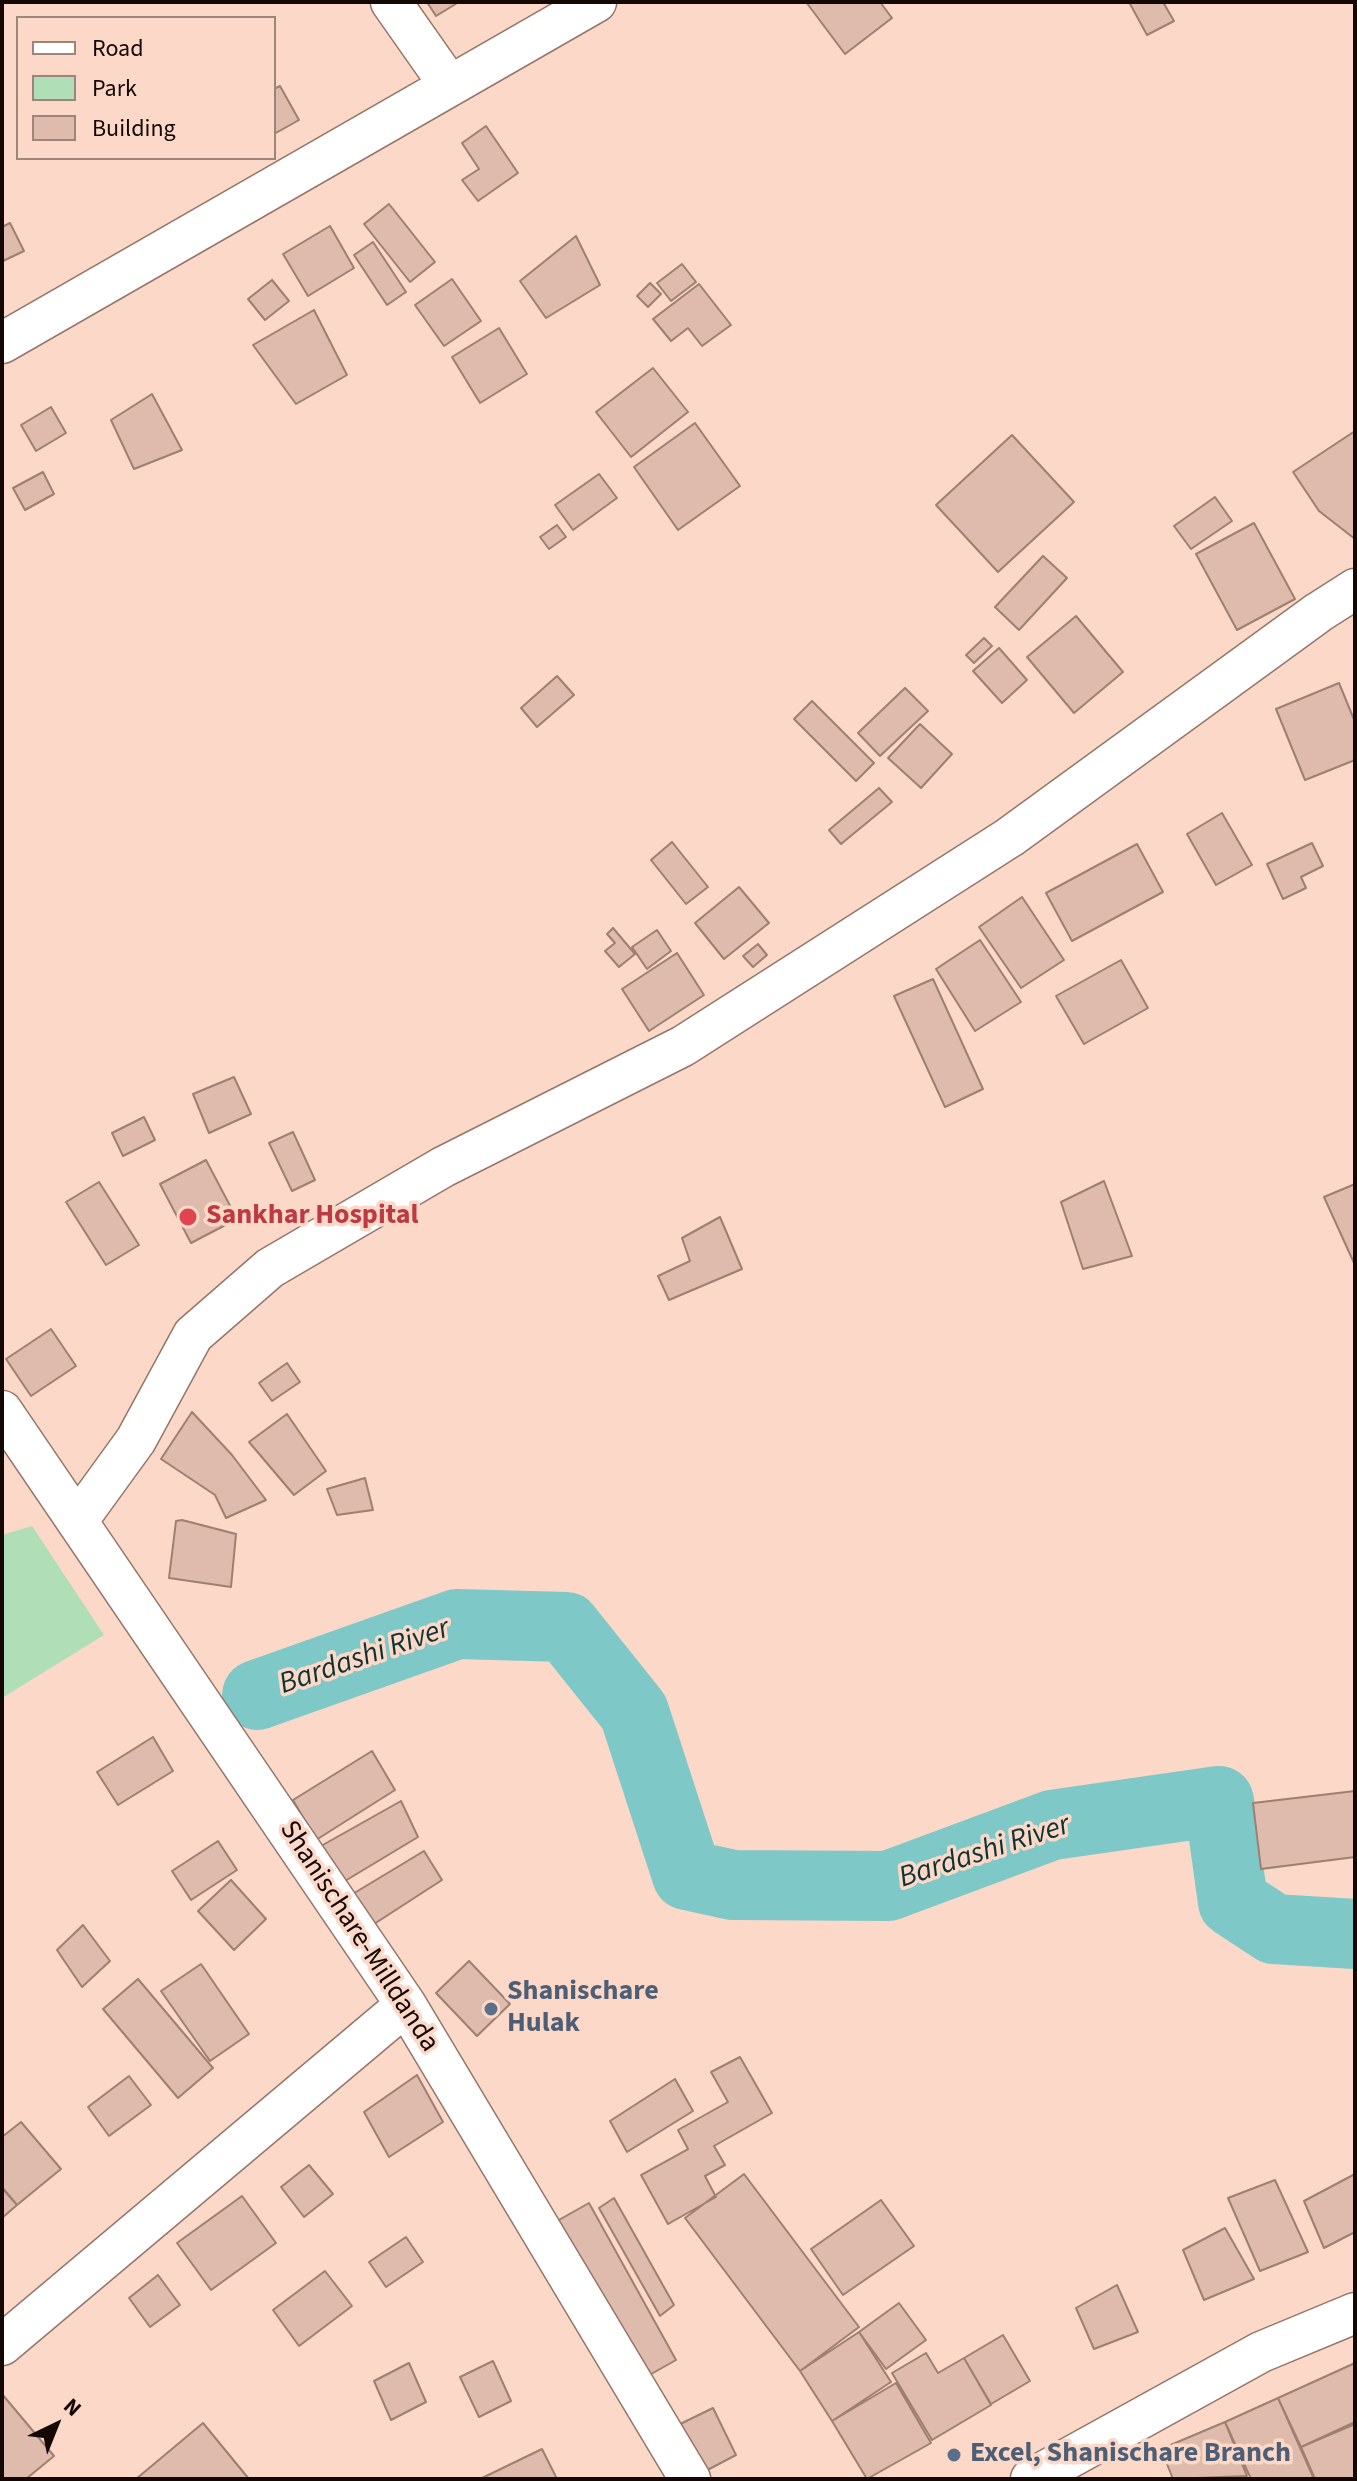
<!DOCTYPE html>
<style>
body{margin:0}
#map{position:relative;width:1357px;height:2481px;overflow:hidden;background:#fbd8c8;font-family:"Source Sans 3",sans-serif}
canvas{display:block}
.frame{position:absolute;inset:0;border:4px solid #130804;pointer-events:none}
.legend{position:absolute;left:16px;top:16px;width:260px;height:144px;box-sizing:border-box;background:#fbd8c8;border:2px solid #9e857a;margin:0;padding:10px 14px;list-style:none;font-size:24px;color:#130804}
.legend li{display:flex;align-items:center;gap:16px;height:40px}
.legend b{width:40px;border:2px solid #9e857a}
.north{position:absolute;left:16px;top:2385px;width:80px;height:80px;-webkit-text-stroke:6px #fbd8c8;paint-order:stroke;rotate:43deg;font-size:22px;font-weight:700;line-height:32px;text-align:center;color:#130804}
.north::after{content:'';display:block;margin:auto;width:28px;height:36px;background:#130804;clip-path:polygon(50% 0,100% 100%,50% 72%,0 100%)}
</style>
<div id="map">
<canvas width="1357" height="2481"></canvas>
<div class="frame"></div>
<ul class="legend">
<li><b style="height:10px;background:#fff"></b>Road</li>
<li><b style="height:22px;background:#b0deb7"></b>Park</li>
<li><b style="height:22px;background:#debbac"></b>Building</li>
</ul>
<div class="north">N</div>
</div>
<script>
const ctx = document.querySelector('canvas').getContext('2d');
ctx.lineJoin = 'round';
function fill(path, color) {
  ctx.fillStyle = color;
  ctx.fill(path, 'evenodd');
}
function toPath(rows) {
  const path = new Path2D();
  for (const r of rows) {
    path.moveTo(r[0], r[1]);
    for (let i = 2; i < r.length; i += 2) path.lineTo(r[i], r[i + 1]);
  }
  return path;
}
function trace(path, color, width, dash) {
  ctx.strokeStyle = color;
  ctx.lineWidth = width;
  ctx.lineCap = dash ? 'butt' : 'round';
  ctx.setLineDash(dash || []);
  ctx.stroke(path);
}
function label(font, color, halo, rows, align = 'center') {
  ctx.font = font + ' "Source Sans 3",sans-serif';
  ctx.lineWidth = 7;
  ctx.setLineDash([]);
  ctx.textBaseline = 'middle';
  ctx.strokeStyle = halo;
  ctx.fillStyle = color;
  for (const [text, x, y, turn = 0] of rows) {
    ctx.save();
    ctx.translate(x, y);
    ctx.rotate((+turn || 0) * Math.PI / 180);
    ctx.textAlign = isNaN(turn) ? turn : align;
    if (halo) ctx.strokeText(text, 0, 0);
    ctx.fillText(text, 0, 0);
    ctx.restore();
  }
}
fill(toPath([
 [32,1526,104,1635,2,1698,2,1535]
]), '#b0deb7');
trace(toPath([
 [257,1695,457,1624,566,1627,634,1712,687,1875,733,1885,888,1886,1052,1825,1219,1801,1233,1902,1274,1929,1355,1934]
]), '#7ec8c8', 70);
const building = toPath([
 [427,2,459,2,436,16,427,2],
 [806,2,880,2,892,18,845,54,806,2],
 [1129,2,1163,2,1174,21,1147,35,1129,2],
 [280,86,299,120,274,134,274,89,280,86],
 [486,126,518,173,478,201,462,180,479,169,462,143,486,126],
 [389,204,435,262,410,282,364,224,389,204],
 [10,223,24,251,3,261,2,227,10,223],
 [330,226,354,268,308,296,283,254,330,226],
 [576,236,600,285,546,318,520,281,576,236],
 [373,242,406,292,387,305,354,255,373,242],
 [682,264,696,282,671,301,657,283,682,264],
 [452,279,481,321,444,346,415,305,452,279],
 [272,280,289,301,265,320,248,299,272,280],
 [650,283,661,294,648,307,637,296,650,283],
 [699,284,731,325,702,346,688,328,671,341,653,319,699,284],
 [314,310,347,375,296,404,253,345,314,310],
 [499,328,527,374,480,403,452,357,499,328],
 [653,368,688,412,631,457,596,412,653,368],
 [152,394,182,450,134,469,111,420,152,394],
 [51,407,66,433,36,451,21,425,51,407],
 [695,423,740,486,678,530,634,467,695,423],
 [1355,431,1355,539,1319,511,1293,472,1355,431],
 [1012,435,1074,502,998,572,936,505,1012,435],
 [43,472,54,494,25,510,13,488,43,472],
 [599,474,617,498,573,530,555,505,599,474],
 [1215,497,1232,521,1191,549,1174,526,1215,497],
 [1254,523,1295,599,1237,630,1196,554,1254,523],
 [557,525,566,537,549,549,540,537,557,525],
 [1043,556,1067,578,1019,630,995,607,1043,556],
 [1076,616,1123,672,1074,713,1027,657,1076,616],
 [984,638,992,646,974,663,966,655,984,638],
 [999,648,1027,680,1002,703,973,671,999,648],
 [557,676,574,695,537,727,521,708,557,676],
 [1339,683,1355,722,1355,760,1305,780,1276,709,1339,683],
 [905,688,928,711,880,756,858,733,905,688],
 [812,701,874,763,856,781,794,719,812,701],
 [920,724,952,754,921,788,888,758,920,724],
 [879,788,892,802,841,844,829,830,879,788],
 [1222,813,1252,865,1216,885,1187,834,1222,813],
 [672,842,708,887,686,904,651,860,672,842],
 [1312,843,1323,866,1301,877,1306,888,1283,899,1267,864,1312,843],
 [1137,844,1163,892,1072,941,1046,893,1137,844],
 [739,887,769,923,724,959,695,923,739,887],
 [1022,897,1064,960,1021,988,979,927,1022,897],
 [613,928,635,954,619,967,605,951,615,943,607,934,613,928],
 [657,930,671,951,647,969,632,947,657,930],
 [980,940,1021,1002,975,1031,936,969,980,940],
 [758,944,767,955,753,967,743,956,758,944],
 [677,953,704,995,649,1031,622,989,677,953],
 [1121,960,1148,1008,1084,1044,1056,996,1121,960],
 [933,979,983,1089,945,1107,894,996,933,979],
 [234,1077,251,1114,209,1133,193,1094,234,1077],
 [144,1117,155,1140,123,1156,112,1133,144,1117],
 [293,1132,315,1180,292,1191,269,1143,293,1132],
 [206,1160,237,1219,191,1243,160,1184,206,1160],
 [1104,1181,1132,1256,1083,1269,1061,1202,1104,1181],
 [99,1182,139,1245,106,1265,66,1202,99,1182],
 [1355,1184,1355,1262,1354,1263,1324,1197,1355,1184],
 [720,1217,742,1269,669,1300,658,1276,690,1261,682,1238,720,1217],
 [51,1329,76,1366,31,1396,6,1359,51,1329],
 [287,1363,300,1382,272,1401,259,1383,287,1363],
 [192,1412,232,1455,266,1500,226,1518,215,1495,161,1459,192,1412],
 [287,1414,326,1471,294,1495,249,1442,287,1414],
 [365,1478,373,1510,337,1515,327,1489,365,1478],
 [182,1520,236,1534,231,1587,169,1578,176,1521,182,1520],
 [153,1737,173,1771,118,1805,97,1772,153,1737],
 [372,1751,395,1790,316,1840,293,1800,372,1751],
 [1355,1791,1355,1857,1261,1869,1253,1803,1355,1791],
 [401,1801,418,1837,340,1884,321,1846,401,1801],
 [218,1841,237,1870,191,1900,172,1871,218,1841],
 [424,1851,442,1880,371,1926,351,1895,424,1851],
 [231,1880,266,1919,234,1950,198,1911,231,1880],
 [83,1925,110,1961,82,1987,57,1950,83,1925],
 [469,1961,510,2004,477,2036,436,1993,469,1961],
 [201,1964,249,2034,210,2061,161,1991,201,1964],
 [138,1979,213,2068,178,2098,103,2009,138,1979],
 [740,2057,772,2113,714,2146,725,2165,705,2176,716,2197,668,2224,641,2175,688,2149,678,2130,728,2102,711,2072,740,2057],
 [417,2075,443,2122,389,2157,364,2112,417,2075],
 [129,2076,151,2105,109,2136,88,2107,129,2076],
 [675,2079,693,2111,627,2152,610,2121,675,2079],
 [21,2122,61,2169,17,2205,2,2187,2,2137,21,2122],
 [309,2165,333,2194,304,2217,281,2187,309,2165],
 [744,2174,859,2327,800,2371,685,2218,744,2174],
 [1355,2174,1355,2232,1324,2248,1304,2201,1355,2174],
 [1275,2180,1308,2252,1260,2271,1228,2198,1275,2180],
 [2,2188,17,2205,2,2218,2,2188],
 [242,2196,276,2243,211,2290,177,2243,242,2196],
 [614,2198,674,2305,660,2316,599,2208,614,2198],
 [881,2200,914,2246,843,2295,811,2249,881,2200],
 [589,2203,676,2360,637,2382,550,2225,589,2203],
 [1225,2228,1254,2279,1204,2300,1183,2250,1225,2228],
 [406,2237,423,2262,386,2287,369,2262,406,2237],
 [325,2271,352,2306,299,2346,273,2310,325,2271],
 [158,2275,180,2305,150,2327,129,2298,158,2275],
 [1117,2285,1138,2332,1094,2349,1076,2308,1117,2285],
 [899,2303,926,2340,886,2369,859,2332,899,2303],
 [859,2332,891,2382,832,2421,800,2371,859,2332],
 [1003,2335,1030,2381,991,2404,964,2358,1003,2335],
 [926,2353,938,2373,964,2358,991,2405,932,2440,892,2373,926,2353],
 [493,2361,511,2401,479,2417,460,2377,493,2361],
 [409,2363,426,2402,391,2420,374,2381,409,2363],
 [1355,2363,1355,2422,1301,2447,1278,2398,1355,2363],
 [896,2383,931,2443,867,2479,832,2421,896,2383],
 [2,2394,54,2456,26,2479,2,2479,2,2394],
 [1278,2398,1314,2479,1251,2479,1225,2422,1278,2398],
 [713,2408,736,2455,696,2476,672,2428,713,2408],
 [1225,2422,1247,2476,1173,2479,1161,2449,1225,2422],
 [203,2423,249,2479,136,2479,203,2423],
 [1355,2424,1355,2479,1315,2479,1301,2447,1355,2424],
 [542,2449,557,2479,480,2479,542,2449]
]);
fill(building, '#debbac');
trace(building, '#9e7f70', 2);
const minor = toPath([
 [391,2,450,86],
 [2,343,596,2],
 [2,1411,406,2005,690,2479],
 [78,1520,136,1440,193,1335,270,1268,443,1167,683,1046,1010,837,1319,612,1355,589],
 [2,2345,406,2005],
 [1031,2479,1261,2352,1355,2313]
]);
trace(minor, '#957668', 43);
trace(minor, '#fff', 40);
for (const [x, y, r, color] of [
 [188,1217,10,"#e0444e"],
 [491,2009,8,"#5c6f8a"],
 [954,2455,8,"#5c6f8a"]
]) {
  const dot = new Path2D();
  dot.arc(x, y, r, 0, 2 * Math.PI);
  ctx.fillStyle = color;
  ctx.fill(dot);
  trace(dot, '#fbd8c8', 3);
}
label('bold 28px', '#be3a42', '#fbd8c8', [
 ["Sankhar Hospital",206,1217]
], 'left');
label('28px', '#130804', '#fbd8c8', [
 ["Shanischare-Milldanda",358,1937,57]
]);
label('bold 28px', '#4e5e75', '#fbd8c8', [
 ["Shanischare",507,1993],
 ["Hulak",507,2025],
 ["Excel, Shanischare Branch",970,2455]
], 'left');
label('italic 30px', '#0d3333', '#fbd8c8', [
 ["Bardashi River",365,1658,-19],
 ["Bardashi River",985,1853,-18]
]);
</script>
